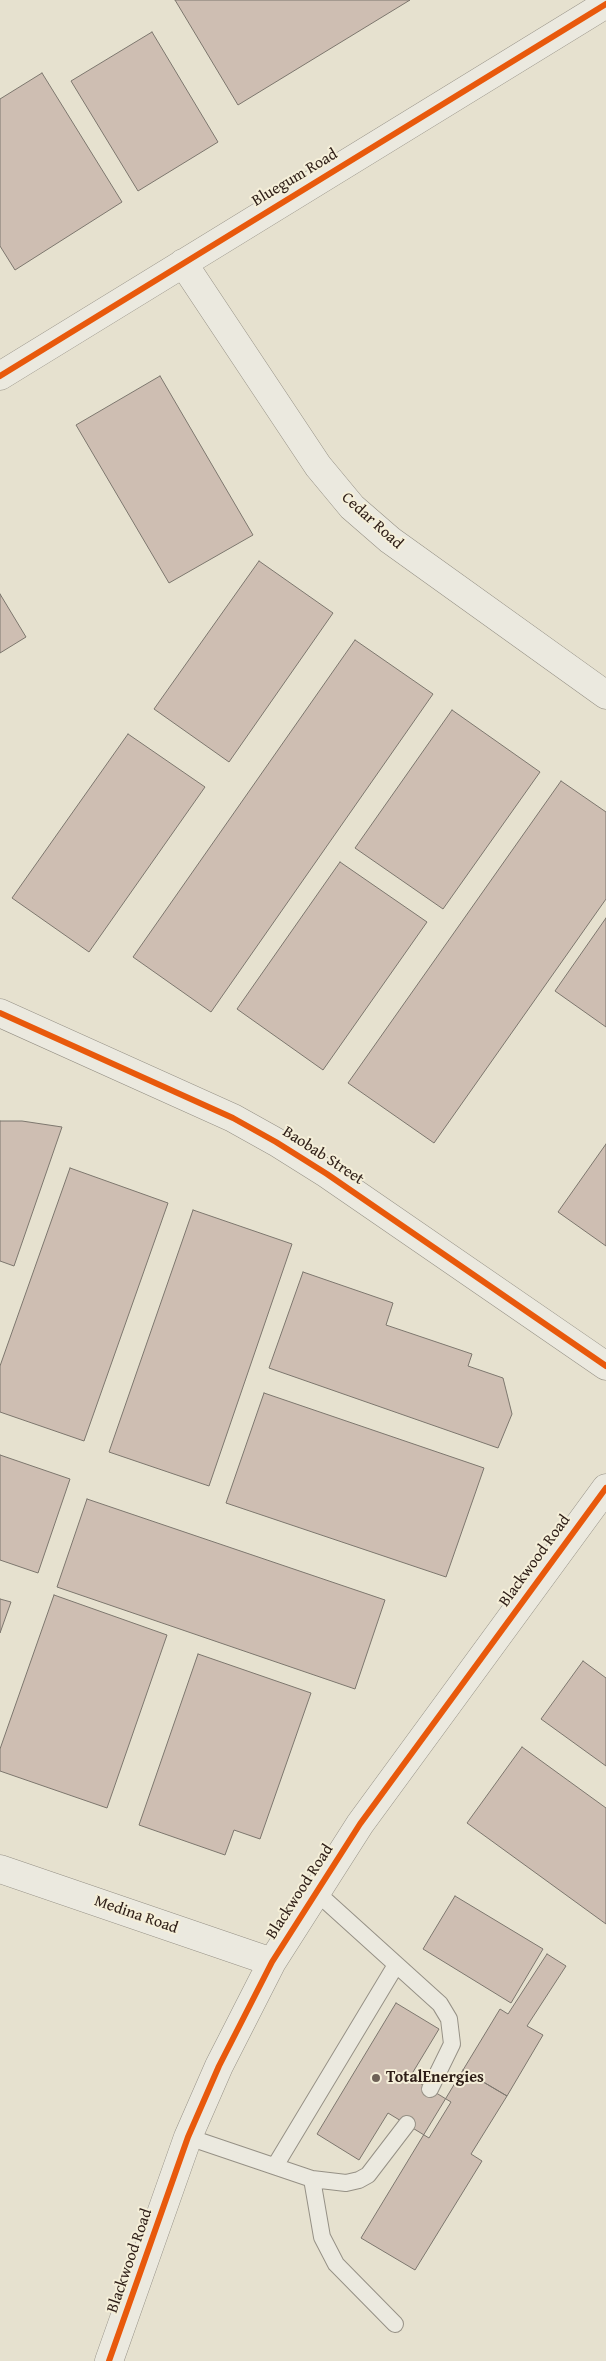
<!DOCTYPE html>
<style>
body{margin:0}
canvas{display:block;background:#e6e1cf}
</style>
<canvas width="606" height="2361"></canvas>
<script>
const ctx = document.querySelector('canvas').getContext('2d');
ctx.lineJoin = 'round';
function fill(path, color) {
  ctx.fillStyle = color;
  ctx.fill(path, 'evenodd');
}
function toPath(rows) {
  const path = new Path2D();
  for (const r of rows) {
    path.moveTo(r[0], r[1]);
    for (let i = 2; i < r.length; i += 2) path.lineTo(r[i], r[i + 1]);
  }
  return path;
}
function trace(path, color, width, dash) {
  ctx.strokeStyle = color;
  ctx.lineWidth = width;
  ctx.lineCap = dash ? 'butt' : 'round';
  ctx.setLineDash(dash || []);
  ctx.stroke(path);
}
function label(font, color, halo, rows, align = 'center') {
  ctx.font = font + ' "Gentium Book Plus",serif';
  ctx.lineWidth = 4;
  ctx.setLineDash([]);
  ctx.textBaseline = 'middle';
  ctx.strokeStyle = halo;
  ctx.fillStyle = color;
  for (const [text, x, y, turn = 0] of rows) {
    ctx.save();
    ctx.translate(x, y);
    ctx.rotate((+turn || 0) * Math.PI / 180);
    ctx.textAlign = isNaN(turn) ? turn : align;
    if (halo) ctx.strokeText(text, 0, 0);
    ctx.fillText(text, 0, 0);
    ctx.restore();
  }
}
const building = toPath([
 [175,0,410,0,238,105,175,0],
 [152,32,218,142,138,191,71,81,152,32],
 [42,73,122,202,15,270,0,246,0,99,42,73],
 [160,376,253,535,169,583,76,425,160,376],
 [259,561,333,613,229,762,154,709,259,561],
 [0,594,26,637,0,653,0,594],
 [355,640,433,694,211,1012,133,957,355,640],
 [452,710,540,772,443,909,355,848,452,710],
 [128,734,205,787,89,952,12,898,128,734],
 [561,781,606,812,606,899,434,1143,348,1083,561,781],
 [340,862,427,922,323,1070,237,1009,340,862],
 [606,918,606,1027,555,991,606,918],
 [0,1121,22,1121,62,1127,14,1266,0,1261,0,1121],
 [606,1144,606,1246,558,1212,606,1144],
 [70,1168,168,1203,84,1441,0,1412,0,1366,70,1168],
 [193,1210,292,1244,209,1486,109,1452,193,1210],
 [303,1272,393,1303,386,1325,472,1354,468,1366,503,1378,512,1414,498,1448,269,1368,303,1272],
 [264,1393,484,1468,446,1577,226,1503,264,1393],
 [0,1455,70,1479,38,1573,0,1560,0,1455],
 [87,1499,385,1600,355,1689,57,1587,87,1499],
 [54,1595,167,1635,107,1808,0,1771,0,1749,54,1595],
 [0,1599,11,1602,0,1633,0,1599],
 [198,1654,311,1693,260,1839,234,1830,225,1855,139,1825,198,1654],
 [583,1661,606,1678,606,1766,541,1719,583,1661],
 [522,1747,606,1808,606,1924,467,1823,522,1747],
 [455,1896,543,1949,511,2003,423,1949,455,1896],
 [547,1954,566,1966,527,2026,543,2035,507,2096,463,2070,500,2009,508,2014,547,1954],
 [396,2003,439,2029,410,2077,451,2102,429,2138,388,2113,359,2160,317,2134,396,2003],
 [463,2070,507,2096,471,2154,482,2161,415,2270,361,2238,463,2070]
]);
fill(building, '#cebeb2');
trace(building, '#7d776e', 1);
const service = toPath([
 [315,1891,440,2004,449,2019,452,2044,430,2089],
 [188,2137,312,2179,346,2183,359,2180,368,2175,407,2124],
 [275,2166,396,1965],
 [312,2179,322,2237,336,2264,395,2324]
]);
const minor = toPath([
 [183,263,318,466,352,507,390,540,606,695],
 [0,376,606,4],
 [0,1013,233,1118,276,1142,327,1174,606,1366],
 [0,1869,272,1962],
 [109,2361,188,2137,219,2066,272,1962,360,1824,606,1488]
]);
trace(service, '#969186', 18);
trace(minor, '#969186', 29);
trace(service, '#ebe9df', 16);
trace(minor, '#ebe9df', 28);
trace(toPath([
 [0,376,606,4],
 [0,1013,233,1118,276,1142,327,1174,606,1366],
 [109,2361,188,2137,219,2066,272,1962,360,1824,606,1488]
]), '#e8590c', 6);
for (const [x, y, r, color] of [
 [376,2078,5,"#6e6257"]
]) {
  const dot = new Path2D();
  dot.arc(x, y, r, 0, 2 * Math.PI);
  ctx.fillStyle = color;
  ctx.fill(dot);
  trace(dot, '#f5efd9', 2);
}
label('16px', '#2e1e17', '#f5efd9', [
 ["Bluegum Road",295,178,-31],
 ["Cedar Road",372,521,42],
 ["Baobab Street",323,1156,33],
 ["Blackwood Road",535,1561,-54],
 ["Blackwood Road",300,1892,-57],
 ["Medina Road",136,1915,19],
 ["Blackwood Road",130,2261,-71]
]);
label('bold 16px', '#2e1e17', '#f5efd9', [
 ["TotalEnergies",386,2078]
], 'left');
</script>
